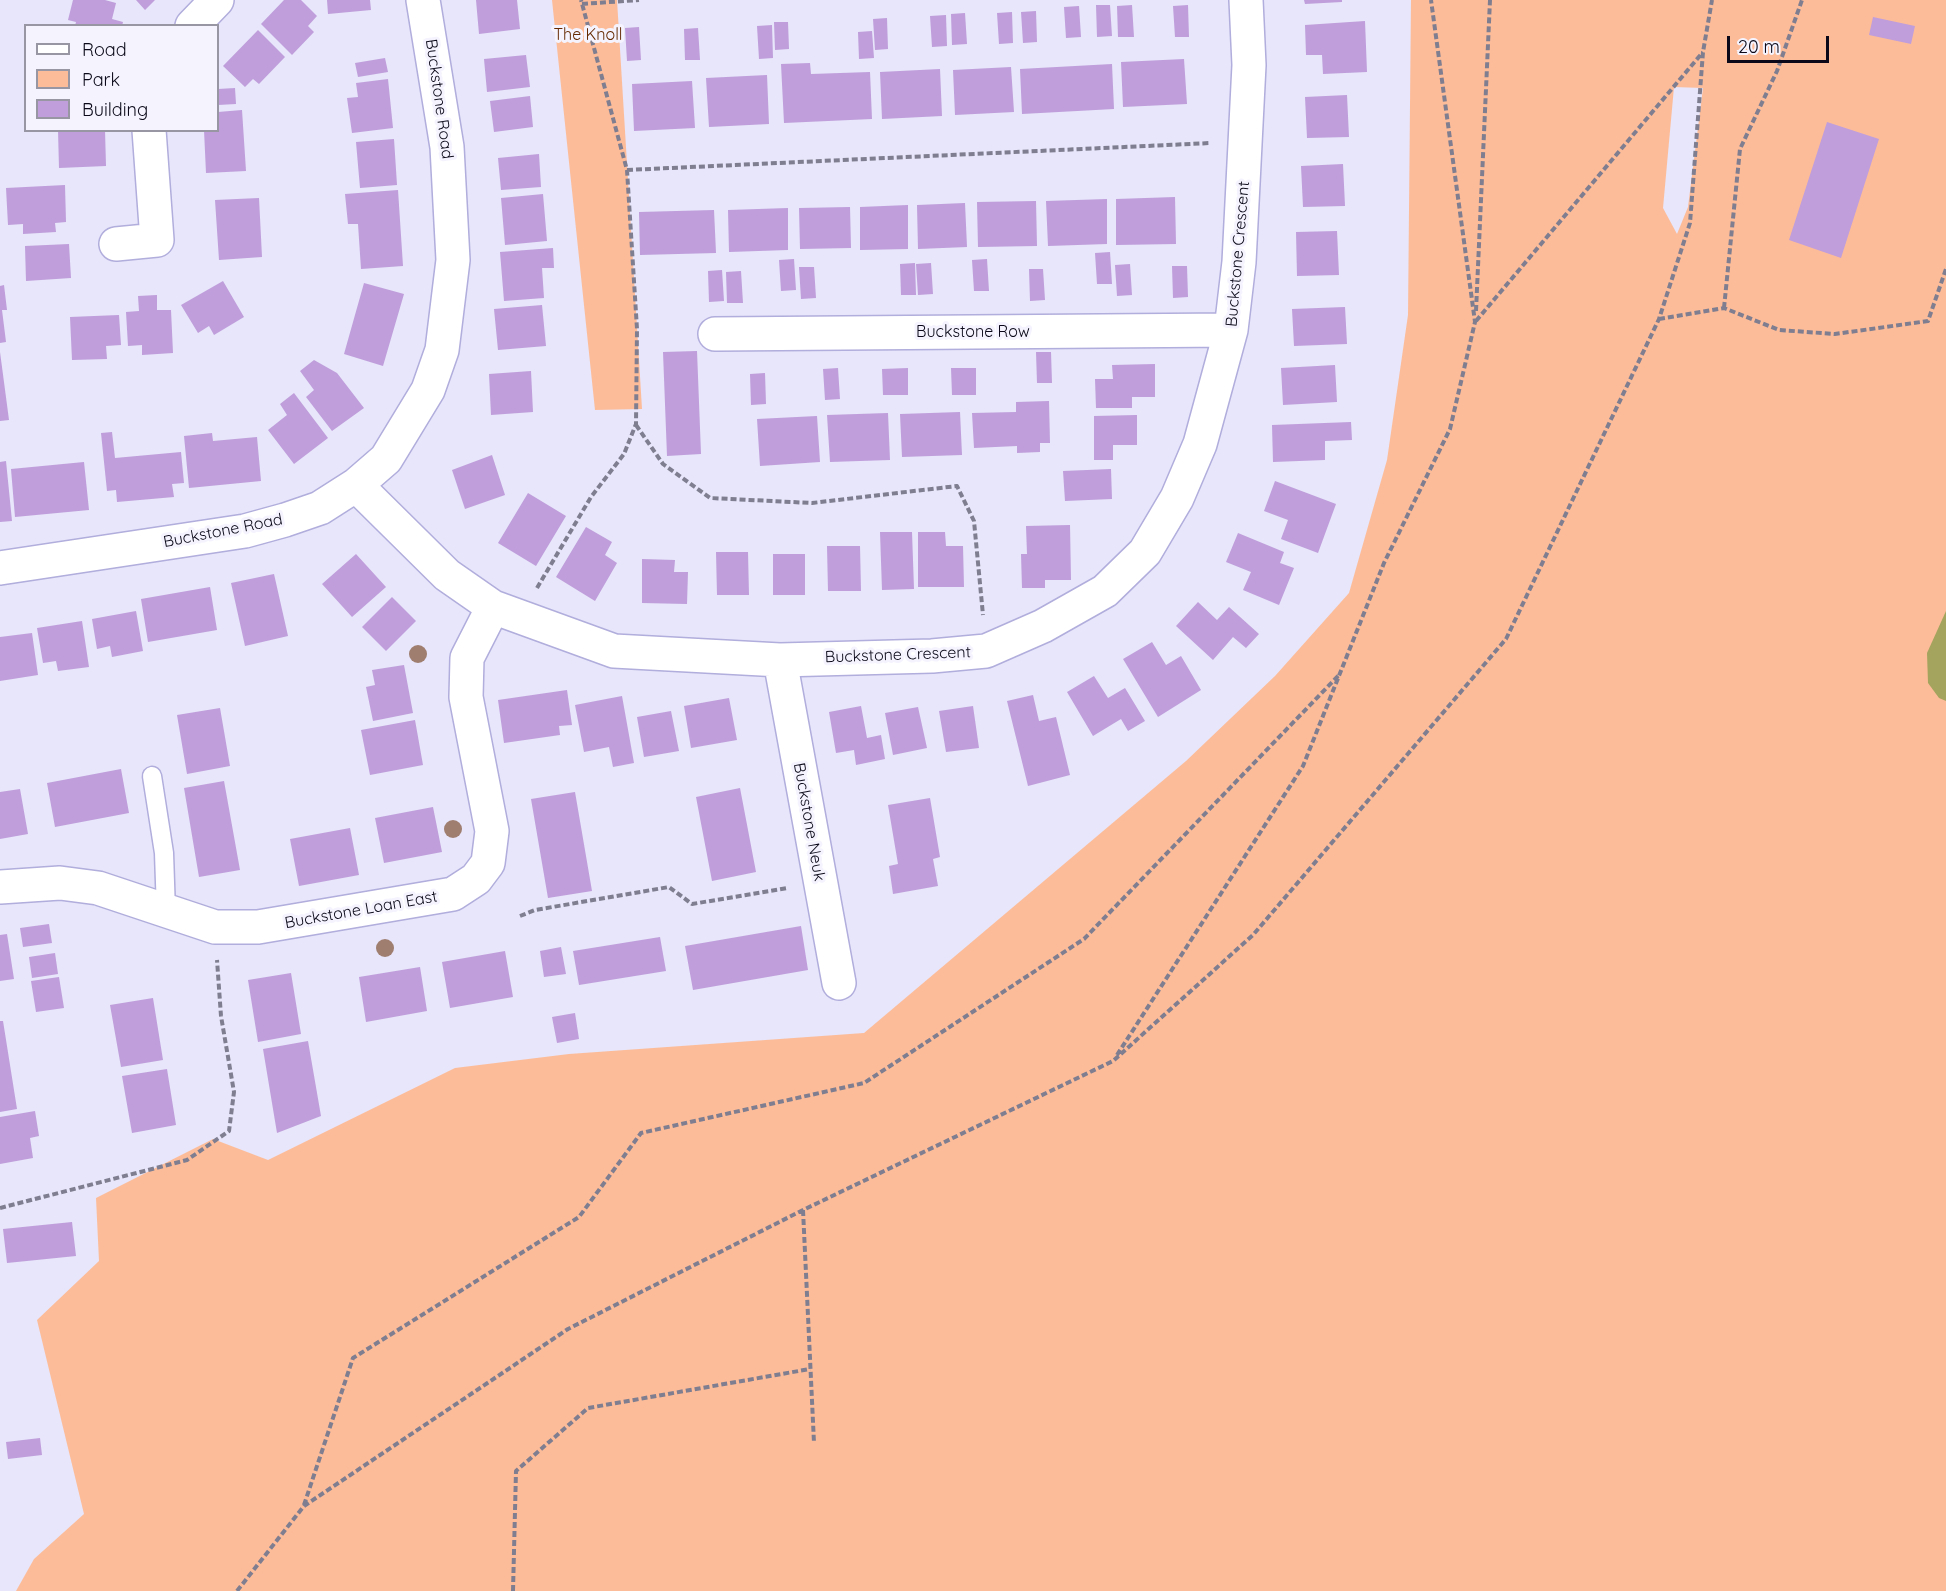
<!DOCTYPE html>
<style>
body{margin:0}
#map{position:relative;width:1946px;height:1591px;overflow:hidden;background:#e7e6fa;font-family:Quicksand,sans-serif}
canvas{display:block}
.legend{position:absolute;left:24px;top:24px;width:195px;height:108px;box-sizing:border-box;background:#f5f4fe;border:2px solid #9796a2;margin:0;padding:8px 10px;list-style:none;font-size:18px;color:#0b0919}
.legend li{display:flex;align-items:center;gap:12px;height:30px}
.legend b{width:30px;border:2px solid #9796a2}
.scale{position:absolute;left:1727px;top:36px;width:102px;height:27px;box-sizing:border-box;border:3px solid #0b0919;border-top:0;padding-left:8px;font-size:18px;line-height:21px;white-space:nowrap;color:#0b0919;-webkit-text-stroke:4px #f5f4fe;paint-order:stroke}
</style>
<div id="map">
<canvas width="1946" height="1591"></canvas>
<ul class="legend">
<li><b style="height:8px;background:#fff"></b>Road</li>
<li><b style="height:16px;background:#fdbc99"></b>Park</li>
<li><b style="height:16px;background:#bf9edb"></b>Building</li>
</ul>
<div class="scale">20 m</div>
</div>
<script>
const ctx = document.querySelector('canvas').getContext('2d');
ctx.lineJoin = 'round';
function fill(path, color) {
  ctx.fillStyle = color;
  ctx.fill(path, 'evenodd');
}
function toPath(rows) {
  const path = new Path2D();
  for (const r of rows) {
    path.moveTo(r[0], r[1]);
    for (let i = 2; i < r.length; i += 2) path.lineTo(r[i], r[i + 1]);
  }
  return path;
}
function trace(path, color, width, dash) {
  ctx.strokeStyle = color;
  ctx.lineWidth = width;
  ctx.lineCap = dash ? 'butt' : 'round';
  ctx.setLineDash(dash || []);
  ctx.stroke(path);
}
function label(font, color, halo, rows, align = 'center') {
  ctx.font = font + ' Quicksand,sans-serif';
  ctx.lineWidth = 6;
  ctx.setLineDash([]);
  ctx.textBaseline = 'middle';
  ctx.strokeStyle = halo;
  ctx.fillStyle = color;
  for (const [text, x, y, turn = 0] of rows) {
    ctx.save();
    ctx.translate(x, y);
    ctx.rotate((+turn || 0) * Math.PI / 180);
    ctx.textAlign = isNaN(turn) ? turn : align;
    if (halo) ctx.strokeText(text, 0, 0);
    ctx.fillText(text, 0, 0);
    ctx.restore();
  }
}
fill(toPath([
 [552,0,617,0,642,409,595,410],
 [1411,0,1946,0,1946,1591,16,1591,34,1559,84,1514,37,1320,99,1261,96,1198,213,1139,268,1160,455,1068,569,1054,864,1033,1186,761,1275,676,1349,593,1387,460,1408,315],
 [1674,87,1703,88,1688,207,1677,234,1663,208]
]), '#fdbc99');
fill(toPath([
 [1946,611,1946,701,1939,698,1928,683,1927,653]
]), '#a4a45e');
fill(toPath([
 [73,0,105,0,116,3,112,19,123,22,122,26,75,26,76,22,68,20],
 [136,0,155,0,145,10],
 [284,0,301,0,317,16,308,26,314,32,292,55,261,24],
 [327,0,370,0,371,10,328,14],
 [476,0,517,0,520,29,479,34],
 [1304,0,1342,0,1342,2,1305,4],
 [1096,5,1110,5,1112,36,1097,37],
 [1132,5,1134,37,1118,37,1117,6],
 [1188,5,1189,37,1175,37,1173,6],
 [1079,6,1081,37,1066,38,1064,7],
 [1036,11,1037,42,1023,43,1021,12],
 [1012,12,1013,43,999,44,997,13],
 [965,13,967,44,952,45,951,14],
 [946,15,947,46,932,47,930,16],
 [1873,17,1915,26,1911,44,1869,35],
 [887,18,888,49,875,50,873,19],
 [1365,21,1367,72,1323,74,1322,55,1306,55,1305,25],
 [774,22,788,22,789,49,775,50],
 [772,25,773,58,759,59,757,26],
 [639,27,641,60,627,61,625,28],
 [698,28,700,60,685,60,684,29],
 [258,30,285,57,259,84,253,79,245,87,223,66],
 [872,31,874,58,859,59,858,32],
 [526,55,530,87,487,92,484,59],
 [385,58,388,72,358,77,355,63],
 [1184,59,1187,104,1123,107,1121,62],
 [810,63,811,74,870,72,872,119,784,123,781,64],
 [1112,64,1114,109,1022,114,1020,69],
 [1011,67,1014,112,955,115,953,70],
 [940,69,942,116,882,119,880,72],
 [767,75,769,124,709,127,706,78],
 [388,79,393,128,352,133,347,98,358,97,356,83],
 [692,81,695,128,634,131,632,84],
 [235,88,236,104,218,105,218,89],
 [1347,95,1349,137,1307,138,1305,97],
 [530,96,533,127,494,132,490,101],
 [242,110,246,171,206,173,204,130,218,130,218,112],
 [1827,122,1879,139,1841,258,1789,240],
 [58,130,105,130,106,166,59,168],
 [394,139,397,185,360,188,356,142],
 [539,154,541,187,501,190,498,158],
 [1343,164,1345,206,1303,207,1301,166],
 [65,185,66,222,55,223,56,232,23,234,23,224,8,225,6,188],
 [398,190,403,266,361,269,358,224,348,224,345,194],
 [543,194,547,241,505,245,501,198],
 [1175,197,1176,244,1116,245,1116,199],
 [259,198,262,257,219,260,215,200],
 [1107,199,1107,244,1048,246,1046,201],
 [1036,201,1037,246,978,247,977,202],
 [965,203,967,247,918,249,917,205],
 [908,205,908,249,860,250,860,207],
 [850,207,851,248,800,249,799,208],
 [788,208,788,250,729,252,728,210],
 [714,210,716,253,640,255,639,212],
 [1337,231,1339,275,1297,276,1296,232],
 [69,244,71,278,26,281,25,246],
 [553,248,554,268,542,268,544,298,504,301,500,252],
 [1110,252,1112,284,1097,284,1095,253],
 [794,259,796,290,781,291,779,260],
 [987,259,989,291,974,291,972,260],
 [915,263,916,295,901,295,900,264],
 [931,263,933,294,918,295,916,264],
 [1130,264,1132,295,1117,296,1115,265],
 [1172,266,1187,266,1188,297,1173,298],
 [799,267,814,267,816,298,801,299],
 [1029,269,1043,269,1045,300,1030,301],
 [722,270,724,301,709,302,708,271],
 [741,271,743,303,727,303,726,272],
 [223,281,244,317,214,335,209,326,198,333,181,305],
 [364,283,404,294,383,366,344,354],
 [4,285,7,310,2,310,6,342,0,343,0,286],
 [157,295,157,310,171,310,173,353,142,355,142,345,128,346,126,312,139,311,138,296],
 [542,305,546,346,498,350,494,309],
 [1345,307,1347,344,1294,346,1292,309],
 [119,315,121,345,106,346,107,359,72,360,70,317],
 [697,351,701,454,667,456,663,352],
 [0,352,9,420,0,421],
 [1036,352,1051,352,1052,383,1037,383],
 [314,360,337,373,364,408,332,431,306,397,314,390,300,371],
 [1155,364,1155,397,1132,397,1132,408,1096,408,1095,379,1113,379,1112,365],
 [1335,365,1337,402,1283,405,1281,368],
 [838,368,840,399,825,400,823,369],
 [908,368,908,395,883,395,882,369],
 [951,368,976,368,976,395,952,395],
 [531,371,533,412,491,415,489,374],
 [765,373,766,404,751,405,750,374],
 [294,393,328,438,294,464,268,430,287,415,280,404],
 [1049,401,1050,443,1040,443,1040,452,1017,453,1017,446,974,448,972,413,1016,412,1016,402],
 [960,412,962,455,902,457,900,414],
 [888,413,890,460,830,462,827,415],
 [1137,415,1137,445,1113,445,1113,460,1094,460,1094,416],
 [817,416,820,462,760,466,757,419],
 [1351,422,1352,440,1325,441,1325,460,1273,462,1272,425],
 [112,432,115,458,181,452,184,483,172,484,174,497,117,502,116,490,107,491,101,433],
 [212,433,213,441,257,437,261,481,189,488,184,436],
 [492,455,505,495,465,509,452,470],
 [6,461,12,521,0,522,0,462],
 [84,462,89,510,15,517,11,469],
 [1111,469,1112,499,1065,501,1063,471],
 [1275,481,1336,504,1318,553,1281,539,1288,520,1264,511],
 [528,493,566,516,536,566,498,543],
 [1070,525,1071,580,1045,580,1045,588,1022,588,1021,554,1027,554,1026,526],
 [586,527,612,542,605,555,617,563,595,601,556,577],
 [880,532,912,532,914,589,882,590],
 [918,532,945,532,946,546,963,546,964,587,918,587],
 [1238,533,1284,552,1280,563,1294,568,1279,605,1243,590,1251,572,1226,562],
 [827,546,860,546,861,591,828,591],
 [716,552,748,552,749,595,717,595],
 [356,554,386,587,352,617,322,584],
 [773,554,805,554,805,595,773,595],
 [642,559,675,560,674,572,688,572,687,604,642,603],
 [274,574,288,636,245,646,231,583],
 [210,587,217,630,148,642,141,599],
 [392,597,416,621,386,651,362,627],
 [1198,602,1217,620,1229,607,1259,634,1246,648,1233,637,1213,660,1176,626],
 [136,611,143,651,112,657,110,646,97,649,92,619],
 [82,621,89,667,58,671,56,661,43,663,37,628],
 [32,633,38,675,0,681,0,637],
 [1152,642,1166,665,1181,656,1201,690,1158,717,1123,659],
 [404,665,413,713,373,721,366,687,375,685,372,670],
 [1094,676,1108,698,1125,688,1145,721,1128,731,1121,719,1093,736,1067,692],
 [567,690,572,725,559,726,560,735,504,743,498,700],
 [1033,695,1039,721,1056,717,1070,775,1028,786,1007,701],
 [622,696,634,763,613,767,609,747,584,752,575,705],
 [729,698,737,740,691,748,684,706],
 [861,706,867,738,881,735,885,759,856,765,854,750,836,753,829,712],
 [973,706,979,748,946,752,939,711],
 [918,707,927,748,893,755,885,713],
 [220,708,230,766,187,774,177,715],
 [671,711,679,751,644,757,637,717],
 [415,720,423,765,370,775,361,730],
 [121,769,129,813,55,827,47,783],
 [224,781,240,870,199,877,184,788],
 [740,788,756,872,712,881,696,797],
 [20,789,28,834,0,839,0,792],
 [575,792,592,891,548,898,531,799],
 [930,798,940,857,933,859,938,886,893,894,889,866,898,864,888,805],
 [433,807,442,852,384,863,375,818],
 [350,828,359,875,299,886,290,839],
 [49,924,52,943,23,947,20,928],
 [801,926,808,970,693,990,685,946],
 [7,934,14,979,0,981,0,935],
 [660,937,666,971,579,985,573,951],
 [561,947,566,974,544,977,540,951],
 [505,951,513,997,450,1008,442,962],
 [55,953,58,974,32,978,29,957],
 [420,967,427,1011,366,1022,359,977],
 [291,973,301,1034,258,1042,248,980],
 [59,977,64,1008,36,1012,31,981],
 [153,998,163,1060,121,1067,110,1005],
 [575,1013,579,1039,557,1043,552,1017],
 [0,1021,3,1021,17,1109,0,1112],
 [308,1041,321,1116,277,1133,263,1049],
 [167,1069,176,1125,132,1133,122,1076],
 [35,1111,39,1136,30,1138,33,1158,0,1164,0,1117],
 [72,1222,76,1256,7,1263,3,1229],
 [40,1438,42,1455,8,1459,6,1442]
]), '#bf9edb');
const service = toPath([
 [152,776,164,853,166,912]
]);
const minor = toPath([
 [192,26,217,0],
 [116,244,157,240,149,130],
 [715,334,1231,330],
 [356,485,447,575,493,607,614,651,780,660,932,656,986,651,1043,626,1105,591,1145,552,1177,498,1200,444,1231,330,1239,262,1249,65,1246,0],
 [0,568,245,531,285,520,320,508,356,485,386,459,428,390,442,350,453,260,447,147,423,0],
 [780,660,839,983],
 [0,887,60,883,98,888,215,927,258,927,453,894,476,879,488,863,492,831,466,697,467,658,493,607]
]);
trace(service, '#b1addc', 21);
trace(minor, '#b1addc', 36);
trace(toPath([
 [582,4,639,0],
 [627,170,1211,143],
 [1724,308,1740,149,1777,71,1802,0],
 [1476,311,1490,0],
 [1659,319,1724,308,1779,330,1835,334,1928,321,1946,269],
 [1476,321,1703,52],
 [636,425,663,464,710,498,812,503,957,486,974,521,983,615],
 [537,588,591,497,624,454,636,424,637,329,627,170,581,0],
 [520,916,535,910,669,887,692,904,788,888],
 [1117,1055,1303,766,1384,563,1450,429,1475,322,1431,0],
 [0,1208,187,1160,229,1131,234,1092,221,1016,217,960],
 [803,1210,814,1443],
 [304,1505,353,1358,579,1217,641,1133,864,1083,1084,939,1340,674],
 [237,1591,304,1506,568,1329,803,1210,1113,1061,1253,935,1506,639,1659,319,1690,223,1703,52,1712,0],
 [513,1591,516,1471,588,1408,810,1369]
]), '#7f7e90', 4, [6, 3]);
trace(service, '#fff', 18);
trace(minor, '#fff', 33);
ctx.fillStyle = '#9f7e70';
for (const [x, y] of [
 [418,654],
 [453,829],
 [385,948]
]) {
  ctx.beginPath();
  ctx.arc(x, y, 9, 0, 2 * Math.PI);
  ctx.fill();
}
label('16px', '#642900', '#f5f4fe', [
 ["The Knoll",588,35]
]);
label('16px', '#0b0919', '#f5f4fe', [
 ["Buckstone Road",439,99,82],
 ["Buckstone Crescent",1238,254,-85],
 ["Buckstone Row",973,332],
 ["Buckstone Road",223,531,-11],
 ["Buckstone Crescent",898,655,-2],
 ["Buckstone Neuk",809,822,80],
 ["Buckstone Loan East",361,910,-10]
]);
</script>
